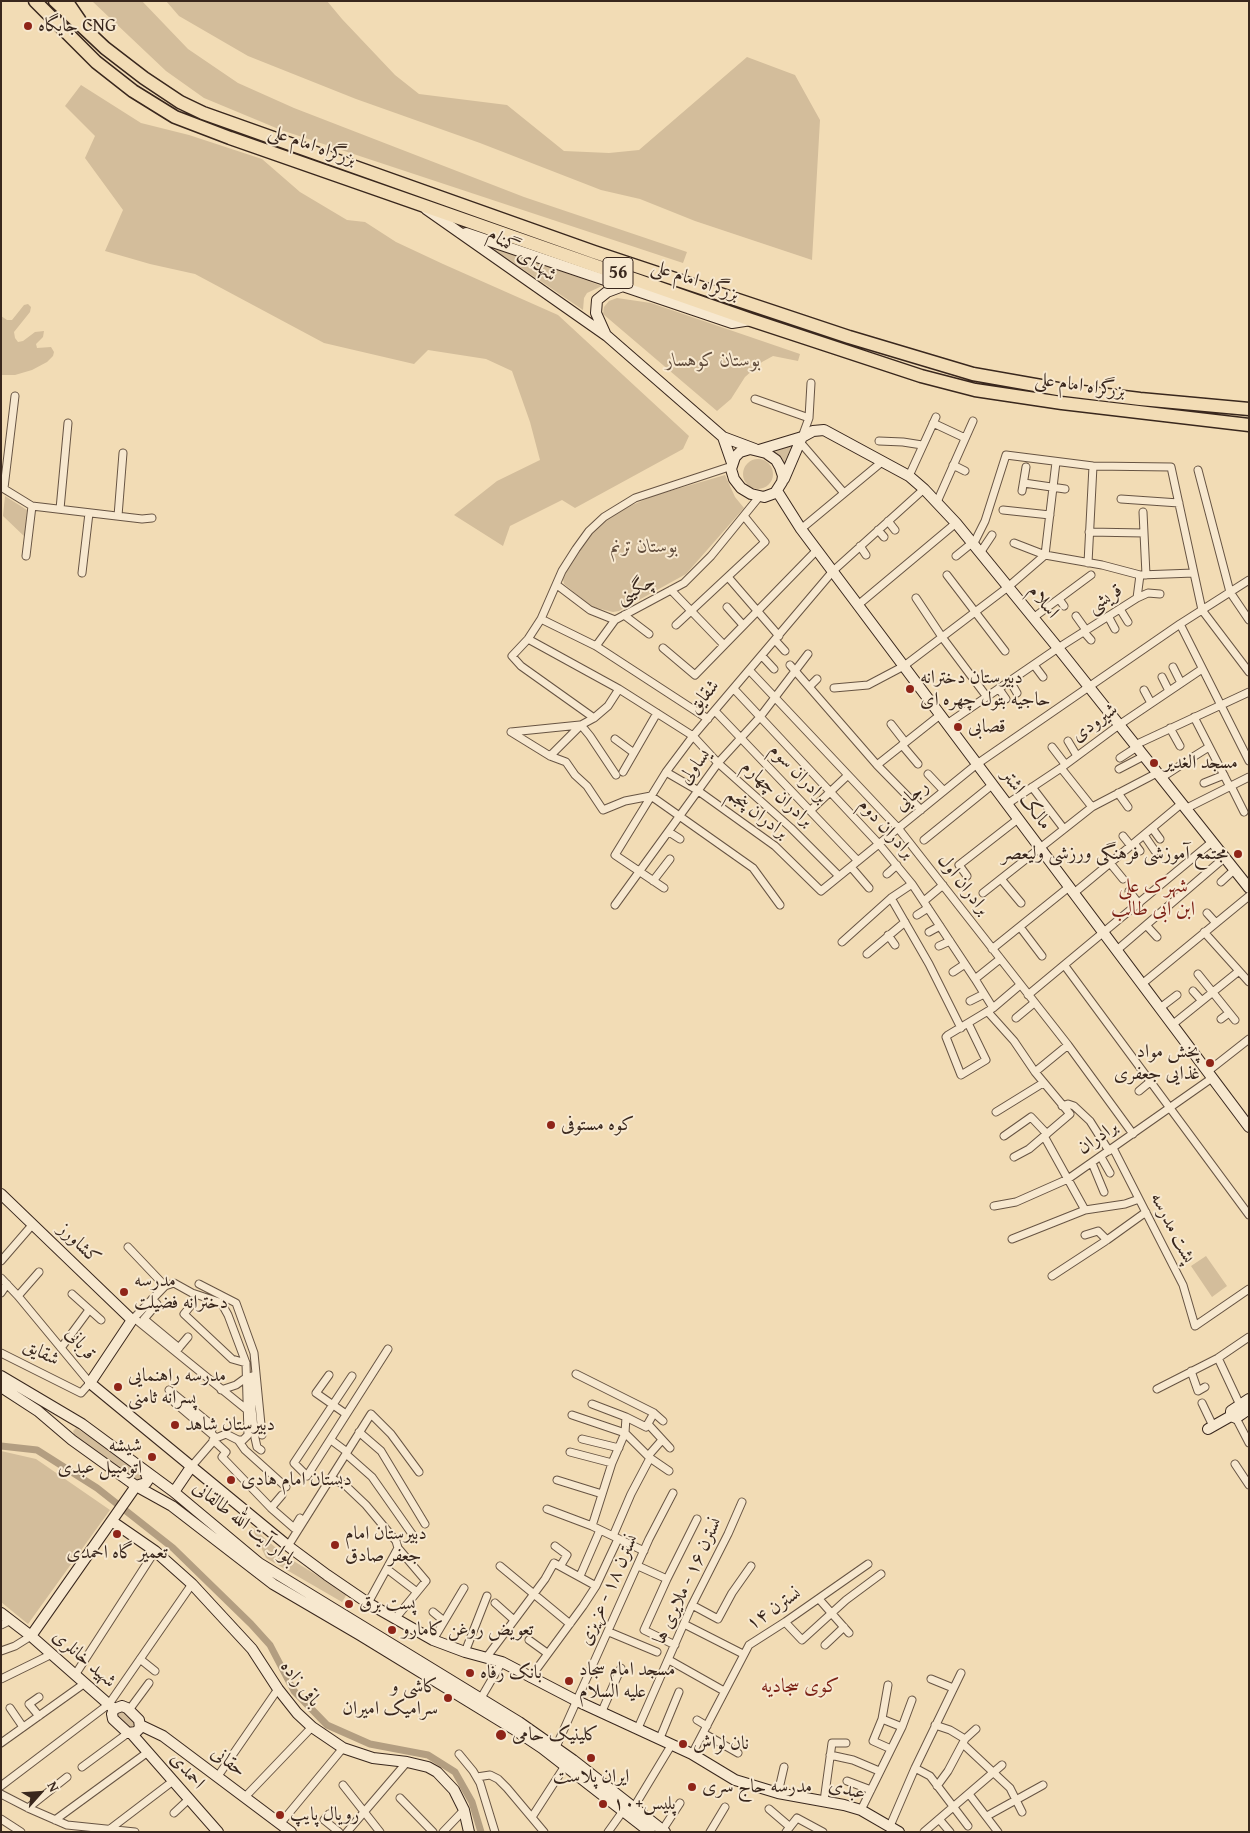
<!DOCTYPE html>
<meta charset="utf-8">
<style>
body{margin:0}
#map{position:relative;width:1250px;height:1833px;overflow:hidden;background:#f2dcb5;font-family:"Gentium Book Plus",serif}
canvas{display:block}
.frame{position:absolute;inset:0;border:2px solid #39271d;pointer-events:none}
.north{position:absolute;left:15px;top:1768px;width:50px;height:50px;-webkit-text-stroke:4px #f7e8cf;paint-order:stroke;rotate:64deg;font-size:14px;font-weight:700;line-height:20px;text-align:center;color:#39271d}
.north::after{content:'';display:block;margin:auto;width:18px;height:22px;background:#39271d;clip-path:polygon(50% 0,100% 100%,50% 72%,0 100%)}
</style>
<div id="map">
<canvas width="1250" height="1833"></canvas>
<div class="frame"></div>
<div class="north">N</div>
</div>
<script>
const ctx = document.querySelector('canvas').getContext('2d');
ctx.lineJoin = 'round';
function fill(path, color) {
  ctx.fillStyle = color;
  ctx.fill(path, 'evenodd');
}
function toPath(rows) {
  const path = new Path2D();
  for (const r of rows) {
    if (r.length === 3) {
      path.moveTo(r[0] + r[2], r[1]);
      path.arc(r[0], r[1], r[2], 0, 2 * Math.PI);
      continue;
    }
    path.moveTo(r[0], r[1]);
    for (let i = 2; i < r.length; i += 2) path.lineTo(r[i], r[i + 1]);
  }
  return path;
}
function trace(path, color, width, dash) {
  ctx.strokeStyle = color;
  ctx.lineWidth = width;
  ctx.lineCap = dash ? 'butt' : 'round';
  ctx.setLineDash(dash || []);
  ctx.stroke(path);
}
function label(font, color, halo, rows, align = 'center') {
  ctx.font = font + ' "Gentium Book Plus",Amiri,serif';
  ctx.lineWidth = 4;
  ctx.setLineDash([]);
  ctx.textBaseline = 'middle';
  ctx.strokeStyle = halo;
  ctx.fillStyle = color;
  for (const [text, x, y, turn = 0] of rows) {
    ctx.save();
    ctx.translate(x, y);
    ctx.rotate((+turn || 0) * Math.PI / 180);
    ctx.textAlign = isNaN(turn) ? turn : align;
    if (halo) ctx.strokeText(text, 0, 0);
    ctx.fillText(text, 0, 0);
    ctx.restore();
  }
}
fill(toPath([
 [92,1,142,1,188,49,238,83,294,108,524,197,687,252,683,263,281,130,204,98,166,71],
 [166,1,327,1,342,19,395,75,419,94,507,105,564,151,609,153,639,150,747,57,795,75,820,120,812,260,695,221,640,199,601,190,480,143,356,99,248,56,179,16],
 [81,85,141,123,189,135,262,159,300,192,347,220,365,222,396,242,443,264,558,315,689,436,683,449,575,508,562,500,510,526,503,546,454,515,497,481,540,460,530,422,512,371,486,359,428,350,414,364,324,343,195,274,150,264,105,251,123,210,85,158,95,136,65,106],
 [486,244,602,286,587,293,584,298,583,310],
 [617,298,651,303,800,354,798,361,773,356,762,362,745,377,731,399,717,411,603,314,604,307,609,301],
 [28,304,31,307,30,312,14,332,15,338,18,342,23,341,35,332,44,331,43,337,36,344,37,348,51,347,54,352,53,356,47,362,32,370,15,375,1,375,1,316,7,320,12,320,24,305],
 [796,443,786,467,775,452],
 [758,474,15],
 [725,475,735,497,744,508,686,574,619,611,613,612,592,607,564,584,563,579,575,554,596,528,614,513,653,496],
 [5,496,27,510,25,537,3,516],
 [1206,1256,1227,1286,1212,1297,1191,1266],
 [76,1428,110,1450,142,1475,144,1480,138,1482,76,1438,73,1431],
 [1,1451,36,1459,110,1510,28,1624,1,1602],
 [251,1526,284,1555,347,1594,342,1602,266,1558],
 [122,1711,134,1722,136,1725,134,1728,129,1728,117,1716,117,1713]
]), '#d3bd9b');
trace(toPath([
 [1,1446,37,1450,97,1488,173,1548,251,1624,270,1645,294,1691,327,1725,370,1744,428,1755,455,1772,472,1802,481,1832]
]), '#b39e81', 7);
const street = toPath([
 [755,399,809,418],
 [933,423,965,438],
 [802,437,809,418,811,383],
 [879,441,903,442,922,445],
 [800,442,844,493],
 [953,465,965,471],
 [1198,470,1230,592,1249,620],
 [909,476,936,417],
 [1024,483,1065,489],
 [1,487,32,506,142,519,152,518],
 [4,488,15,396],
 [1022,491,1026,467],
 [1121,499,1179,503],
 [937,502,973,421],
 [60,509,68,423],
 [1003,510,1050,515],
 [1143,512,1146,575],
 [118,516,123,453],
 [888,521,895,530],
 [801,529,883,461],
 [878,530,884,537],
 [1089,532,1144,533],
 [1014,543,1045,555,1102,565,1140,575,1194,573],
 [973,545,985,521,1006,455,1093,466,1171,467,1202,610,1249,672],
 [860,546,866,555],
 [980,553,992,535],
 [1045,555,1056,462],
 [26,556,32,506],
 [956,556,972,543],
 [1088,563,1093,466],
 [82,573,89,513],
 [947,575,1005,651],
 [728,577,779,636],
 [557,585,590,610,615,620,684,583,711,556,759,497],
 [671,590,724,645],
 [916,598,942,637,987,697],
 [1137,598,1148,593,1160,594],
 [1059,599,1064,606],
 [858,605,956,523],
 [727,607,743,625],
 [1120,609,1128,622],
 [624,615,649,634],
 [1076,616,1086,630],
 [1108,616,1115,629],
 [1033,618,1091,575],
 [541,619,596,646,708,719],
 [1180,624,1249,761],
 [676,625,765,542,744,516],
 [1084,632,1091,640],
 [528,639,619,689,693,736,718,763,791,828,839,876],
 [775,640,785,651],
 [596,646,615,620],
 [663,648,695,675,817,550],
 [762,656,774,669],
 [790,665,877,765,921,810],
 [1034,665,1043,677],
 [1173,667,1181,683],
 [750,671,898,828,1068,1045,1133,1134],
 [1162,677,1169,691],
 [1010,681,1017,693],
 [810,686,817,679],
 [834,688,868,685,904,666,1008,587,1045,555],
 [734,689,879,844,912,884,975,979,993,1008],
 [999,689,1006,699],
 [1144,690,1151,703],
 [715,711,858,861],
 [1194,717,1230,787],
 [594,718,521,666,512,656,528,639,541,619,562,571,576,549,589,531,604,517,635,498,732,466],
 [891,724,905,742],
 [947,724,1058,648,1137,598,1140,575],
 [581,725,590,736,616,775],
 [1170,728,1180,746],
 [511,732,550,756,566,762,575,775,587,786,603,810,625,801,651,796,753,868,780,905],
 [511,732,580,725],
 [615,739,634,753],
 [1068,741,1077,756],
 [902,745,918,764],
 [1135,745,1249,692],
 [1052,747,1065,764],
 [550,756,581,725,594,718,608,706,619,689],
 [1193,757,1209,747],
 [1120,758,1137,747],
 [877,765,940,715],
 [1061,768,1092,807],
 [1119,769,1144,756],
 [623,772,657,713],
 [666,772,697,790,775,846,821,891,977,764,1180,624,1249,580],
 [928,774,944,791],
 [1161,778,1181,765],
 [1204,783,1224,775],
 [1231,786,1244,812],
 [1032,787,1064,829],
 [1118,793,1128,807],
 [1007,804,1061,768,1119,725,1202,669],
 [1185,809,1249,777],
 [811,810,847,776],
 [1152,828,1160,839],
 [669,832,680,839],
 [1144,835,1155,851],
 [1123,836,1131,846],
 [924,840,992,785],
 [1134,843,1140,851],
 [1110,863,1123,879],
 [851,867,869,888],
 [887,874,897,865],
 [967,876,959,865,1018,819],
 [1001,879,1021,903],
 [653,881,670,859],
 [1221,882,1234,870],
 [664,888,615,855,666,772,693,736,833,571,924,489],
 [1129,891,1139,904],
 [983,893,1092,807,1157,773],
 [1074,893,1181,804],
 [891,898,929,964,961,1028],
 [924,901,943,885],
 [615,905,718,763,760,717,808,654],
 [1207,913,1216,923],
 [917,915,928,908],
 [1146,925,1157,937],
 [1020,927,1042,956],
 [929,932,940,926],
 [1204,932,1249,982],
 [888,935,895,945],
 [842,942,891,898,912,884],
 [939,946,950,941],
 [992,949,1069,887],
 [1117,950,1224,858],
 [867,954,905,922],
 [1065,966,1249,1215],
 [953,972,965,964],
 [1198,974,1235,1020],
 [975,979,1000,959],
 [1142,984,1249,896],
 [1193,991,1202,1001],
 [1028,995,1212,842],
 [970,1001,984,994],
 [1160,1008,1177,995],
 [988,1012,1014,1041,1035,1072,1070,1114,1029,1149,1014,1157],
 [1016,1018,1034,1003],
 [1221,1019,1229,1013],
 [968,1023,986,1060,961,1075,946,1037,948,1035,993,1008,1020,985],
 [1172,1025,1239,971],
 [1035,1072,1068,1045],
 [1207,1072,1249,1039],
 [1139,1091,1151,1081],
 [1062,1106,1068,1104,1074,1106,1090,1121,1109,1151],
 [996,1112,1043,1083],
 [1004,1136,1031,1117,1047,1134],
 [1044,1136,1085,1210],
 [1113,1148,1183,1285,1195,1326,1249,1289],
 [1101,1157,1110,1173],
 [1092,1163,1104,1192],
 [994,1206,1016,1202,1068,1179,1212,1078],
 [1085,1235,1098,1231,1107,1240],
 [1012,1239,1085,1210,1125,1204,1139,1199],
 [128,1247,165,1286],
 [1,1261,33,1224],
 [1052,1276,1107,1240,1146,1212],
 [1,1278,18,1296,90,1383,81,1393,1,1353],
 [199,1284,236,1303,254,1353,262,1435],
 [1,1293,7,1284],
 [72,1294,101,1320],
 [18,1296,39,1272],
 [152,1299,157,1304,144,1319,179,1348],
 [193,1303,184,1314,232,1359,246,1363],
 [134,1318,246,1409],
 [132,1320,165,1286,174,1283,192,1293,219,1302,223,1306,228,1315,246,1363,248,1435,243,1440,238,1440],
 [61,1348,89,1310],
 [177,1350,188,1337],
 [1218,1358,1240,1405],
 [1191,1371,1198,1391,1205,1387],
 [576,1374,654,1413,663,1421],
 [329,1375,316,1393,346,1414],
 [252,1376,252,1409,255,1438,257,1447,261,1450],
 [352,1376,294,1463,307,1476,388,1349],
 [1157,1389,1218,1358,1249,1337],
 [169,1390,213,1426,211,1433],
 [221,1390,236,1385,247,1377],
 [174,1402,214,1436],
 [1202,1403,1213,1426],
 [592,1404,626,1417,646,1427,654,1413],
 [572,1415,625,1433,650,1458,669,1471],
 [1236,1418,1249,1443],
 [648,1424,670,1448],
 [359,1432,381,1451,425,1524],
 [582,1439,619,1448],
 [213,1440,226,1452,222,1457,271,1508,282,1495],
 [331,1440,347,1452],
 [570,1452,612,1463],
 [346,1454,372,1477,412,1534],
 [648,1456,662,1440],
 [1235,1464,1249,1485],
 [191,1467,216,1438,226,1434,238,1440,245,1450,286,1487],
 [331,1478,346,1486,366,1505,396,1541,398,1548,426,1581,395,1619],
 [557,1480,602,1494],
 [271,1508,294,1528,300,1518],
 [547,1509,592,1526,644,1551],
 [592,1526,612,1463,625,1433,626,1417],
 [613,1536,631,1494,650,1458],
 [288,1546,371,1414,391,1434,419,1472],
 [555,1546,567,1555,561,1565],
 [500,1566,570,1624],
 [638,1566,667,1579],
 [387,1569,417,1592],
 [580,1576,600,1530],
 [819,1599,849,1633],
 [368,1603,398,1548],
 [495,1603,514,1620],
 [692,1605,718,1619,732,1593,751,1566],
 [433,1612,444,1621],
 [785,1622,802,1640,846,1600,881,1574],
 [684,1624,743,1654],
 [1,1625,11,1620],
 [609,1632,657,1652],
 [433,1640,464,1588],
 [529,1640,547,1653],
 [675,1645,644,1630,667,1579,697,1519],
 [825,1645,844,1627],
 [1,1651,15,1646,31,1636],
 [465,1652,487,1596],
 [486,1658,545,1579,554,1563,596,1586],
 [140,1659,155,1671],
 [669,1660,724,1691],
 [75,1675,155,1551],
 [530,1678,583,1606,596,1586,618,1539],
 [1,1679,52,1654],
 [931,1679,953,1688],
 [888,1685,882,1719,873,1741,891,1749],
 [481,1698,502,1662],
 [10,1708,23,1727],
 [129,1710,149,1683],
 [602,1711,621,1668],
 [39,1716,29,1704,39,1697],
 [882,1719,902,1727],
 [697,1720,707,1726],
 [935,1725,950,1730,965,1739],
 [638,1728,692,1605,728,1534,742,1502],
 [703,1733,738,1753],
 [660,1738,679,1692],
 [1,1743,85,1683],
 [963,1744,1010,1788,1022,1812],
 [556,1747,649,1539,673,1493],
 [459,1754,473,1771,480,1783,495,1832],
 [692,1754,749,1645,785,1622,868,1564],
 [830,1755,853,1760,879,1771],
 [82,1767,128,1733],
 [915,1768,930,1776,968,1826],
 [218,1776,278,1689],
 [477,1777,490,1775,498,1779,507,1788,544,1832],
 [847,1781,871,1790],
 [343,1785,380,1832],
 [1,1786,109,1704,192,1584],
 [937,1786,948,1771,965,1739,976,1729],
 [778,1793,784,1767],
 [1,1794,28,1808,67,1825,135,1832],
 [969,1794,998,1832],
 [245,1797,312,1727],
 [400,1798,433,1832],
 [824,1801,832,1743,846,1743],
 [634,1807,672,1744],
 [28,1808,67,1777],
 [769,1809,790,1827],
 [861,1810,902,1727,912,1700],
 [174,1813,189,1799],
 [329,1814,324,1820,339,1832],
 [987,1816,1043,1785],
 [532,1817,565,1766],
 [1,1819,21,1832],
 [939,1819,950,1832],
 [55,1820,148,1752],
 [280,1824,343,1748],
 [890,1826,915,1768,961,1673],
 [110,1829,173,1781],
 [663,1829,680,1803],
 [347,1832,407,1762],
 [443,1832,464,1810],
 [608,1832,623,1811],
 [710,1832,725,1807],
 [786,1832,797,1818,823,1832],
 [924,1832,1002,1765]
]);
const secondary = toPath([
 [426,209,607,336,723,437,755,449],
 [466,233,732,323,751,320],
 [605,333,596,313,597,300,607,292,623,286],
 [723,437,732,463],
 [750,449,766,453,776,460,780,467,783,476,782,482,775,493,764,497,751,494,741,488,734,479,731,469,735,457,740,452,750,449],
 [759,450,802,437,813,431,824,430,909,476,924,489,956,523,1058,648,1249,888],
 [784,479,802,437],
 [777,491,801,529,1249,1127],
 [1,1194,132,1320,90,1383,288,1546,327,1575,368,1603,433,1640,465,1652,502,1662,577,1701,692,1754,735,1780,778,1793,844,1805,861,1810,899,1832],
 [1,1376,82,1424,174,1492,259,1563,519,1722,573,1760,665,1832],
 [1,1387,38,1411,72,1440,136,1486,172,1506,273,1584,360,1635,515,1730,542,1748,650,1832],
 [1231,1416,1231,1411,1249,1399],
 [1208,1429,1231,1416,1236,1418,1249,1409],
 [174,1492,191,1467],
 [113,1522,155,1551,192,1584,252,1649,278,1689,297,1713,312,1727,343,1748,373,1758,407,1762,428,1767,437,1772,454,1790,464,1810,469,1832],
 [1,1613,31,1636,114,1709],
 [31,1636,136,1486,146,1483,148,1480,145,1471],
 [122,1706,127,1708,139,1720,140,1728,136,1732,128,1733,113,1719,112,1714,114,1709,122,1706],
 [140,1725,163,1736,291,1832],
 [131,1733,218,1832]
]);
const primary = toPath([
 [67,1,80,20]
]);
const highway = toPath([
 [35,1,96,62,133,91,175,117,230,138,751,320,921,376,975,390,1062,403,1249,425],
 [55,1,105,48,144,78,180,102,203,113,594,252,849,337,973,374,1058,389,1140,399,1249,409]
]);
trace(street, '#675443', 9);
trace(secondary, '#39271d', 12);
trace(primary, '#39271d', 14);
trace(highway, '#39271d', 15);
trace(street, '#f7e8cf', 7);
trace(secondary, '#f7e8cf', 10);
trace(primary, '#f2dcb5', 11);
trace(highway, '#f2dcb5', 12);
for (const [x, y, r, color] of [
 [28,26,5,"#8f2418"],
 [910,689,5,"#8f2418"],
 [958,727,5,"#8f2418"],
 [1154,763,5,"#8f2418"],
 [1238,854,5,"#8f2418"],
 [1210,1063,5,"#8f2418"],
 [551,1125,5,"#8f2418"],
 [124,1292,5,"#8f2418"],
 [118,1387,5,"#8f2418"],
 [175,1425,5,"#8f2418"],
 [152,1457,5,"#8f2418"],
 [231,1480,5,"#8f2418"],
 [117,1534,5,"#8f2418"],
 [335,1545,5,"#8f2418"],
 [349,1604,5,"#8f2418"],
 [392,1630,5,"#8f2418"],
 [470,1673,5,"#8f2418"],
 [569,1681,5,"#8f2418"],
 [448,1698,5,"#8f2418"],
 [501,1735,6,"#8f2418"],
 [683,1744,5,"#8f2418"],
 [591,1758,5,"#8f2418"],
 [692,1787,5,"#8f2418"],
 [603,1804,5,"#8f2418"],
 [280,1815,5,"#8f2418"]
]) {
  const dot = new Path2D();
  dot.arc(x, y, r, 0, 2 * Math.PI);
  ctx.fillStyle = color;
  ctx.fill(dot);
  trace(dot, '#f7e8cf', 2);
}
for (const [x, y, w] of [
 [618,273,30]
]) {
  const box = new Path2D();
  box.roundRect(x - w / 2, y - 15.5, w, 31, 4);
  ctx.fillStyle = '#f7e8cf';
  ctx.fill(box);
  trace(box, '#39271d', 1);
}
label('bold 18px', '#39271d', null, [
 ["56",618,273]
]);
label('19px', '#39271d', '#f7e8cf', [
 ["جایگاه CNG",38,26],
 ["دبیرستان دخترانه",920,678],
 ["حاجیه بتول چهره ای",920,700],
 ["قصابی",968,727],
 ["مسجد الغدیر",1164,763],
 ["مجتمع آموزشی فرهنگی ورزشی ولیعصر",1228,854,"right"],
 ["پخش مواد",1200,1052,"right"],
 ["غذایی جعفری",1200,1074,"right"],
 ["کوه مستوفی",561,1125],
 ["مدرسه",134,1281],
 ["دخترانه فضیلت",134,1303],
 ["مدرسه راهنمایی",128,1376],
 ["پسرانه ثامنی",128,1398],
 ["دبیرستان شاهد",185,1425],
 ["شیشه",142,1446,"right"],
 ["اتومبیل عبدی",142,1468,"right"],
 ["دبستان امام هادی",241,1480],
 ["دبیرستان امام",345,1534],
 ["جعفر صادق",345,1556],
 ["تعمیر گاه احمدی",117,1553,"center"],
 ["پست برق",359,1604],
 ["تعویض روغن کامارو",402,1630],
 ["مسجد امام سجاد",579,1670],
 ["علیه السلام",579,1692],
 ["بانک رفاه",480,1673],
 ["کاشی و",438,1687,"right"],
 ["سرامیک امیران",438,1709,"right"],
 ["کلینیک حامی",512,1735],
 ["نان لواش",693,1744],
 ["ایران پلاست",591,1777,"center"],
 ["مدرسه حاج سری",702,1787],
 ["پلیس+۱۰",613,1804],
 ["رویال پایپ",290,1815]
], 'left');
label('19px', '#39271d', '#f7e8cf', [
 ["بزرگراه امام علی",312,146,19],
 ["شهدای گمنام",522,255,35],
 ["بزرگراه امام علی",695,281,19],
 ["بزرگراه امام علی",1080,386,8],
 ["چگینی",636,590,-28],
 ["قریشی",1105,599,-33],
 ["اسلام",1043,602,51],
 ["شقایق",704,697,-49],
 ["شیرودی",1095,723,-36],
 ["یساولی",695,767,-52],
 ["برادران سوم",798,774,46],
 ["برادران چهارم",777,794,42],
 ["رجایی",912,796,-39],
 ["مالک اشتر",1026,800,53],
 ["برادران پنجم",757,814,37],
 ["برادران دوم",886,829,48],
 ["برادران اول",963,885,52],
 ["برادران",1098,1138,-35],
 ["پشت مدرسه",1172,1228,63],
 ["کشاورز",79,1244,44],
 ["قربانی",80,1344,51],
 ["شقایق",41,1353,27],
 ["بلوار آیت الله طالقانی",244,1524,38],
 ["نسترن ۱۶ - ملایری ها",688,1581,-65],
 ["نسترن ۱۸ - عزیزی",609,1590,-66],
 ["نسترن ۱۴",774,1609,-34],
 ["شهید خانلری",84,1659,41],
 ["باقی زاده",300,1684,52],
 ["حقانی",228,1762,37],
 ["احمدی",187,1771,49],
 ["عبدی",847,1790,15]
]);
label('italic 19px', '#604c3c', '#f7e8cf', [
 ["بوستان کوهسار",713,361],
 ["بوستان ترنم",644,547]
]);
label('20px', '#7a1f14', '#f7e8cf', [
 ["شهرک علی",1153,887],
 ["ابن ابی طالب",1153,910],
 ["کوی سجادیه",800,1687]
]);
</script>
